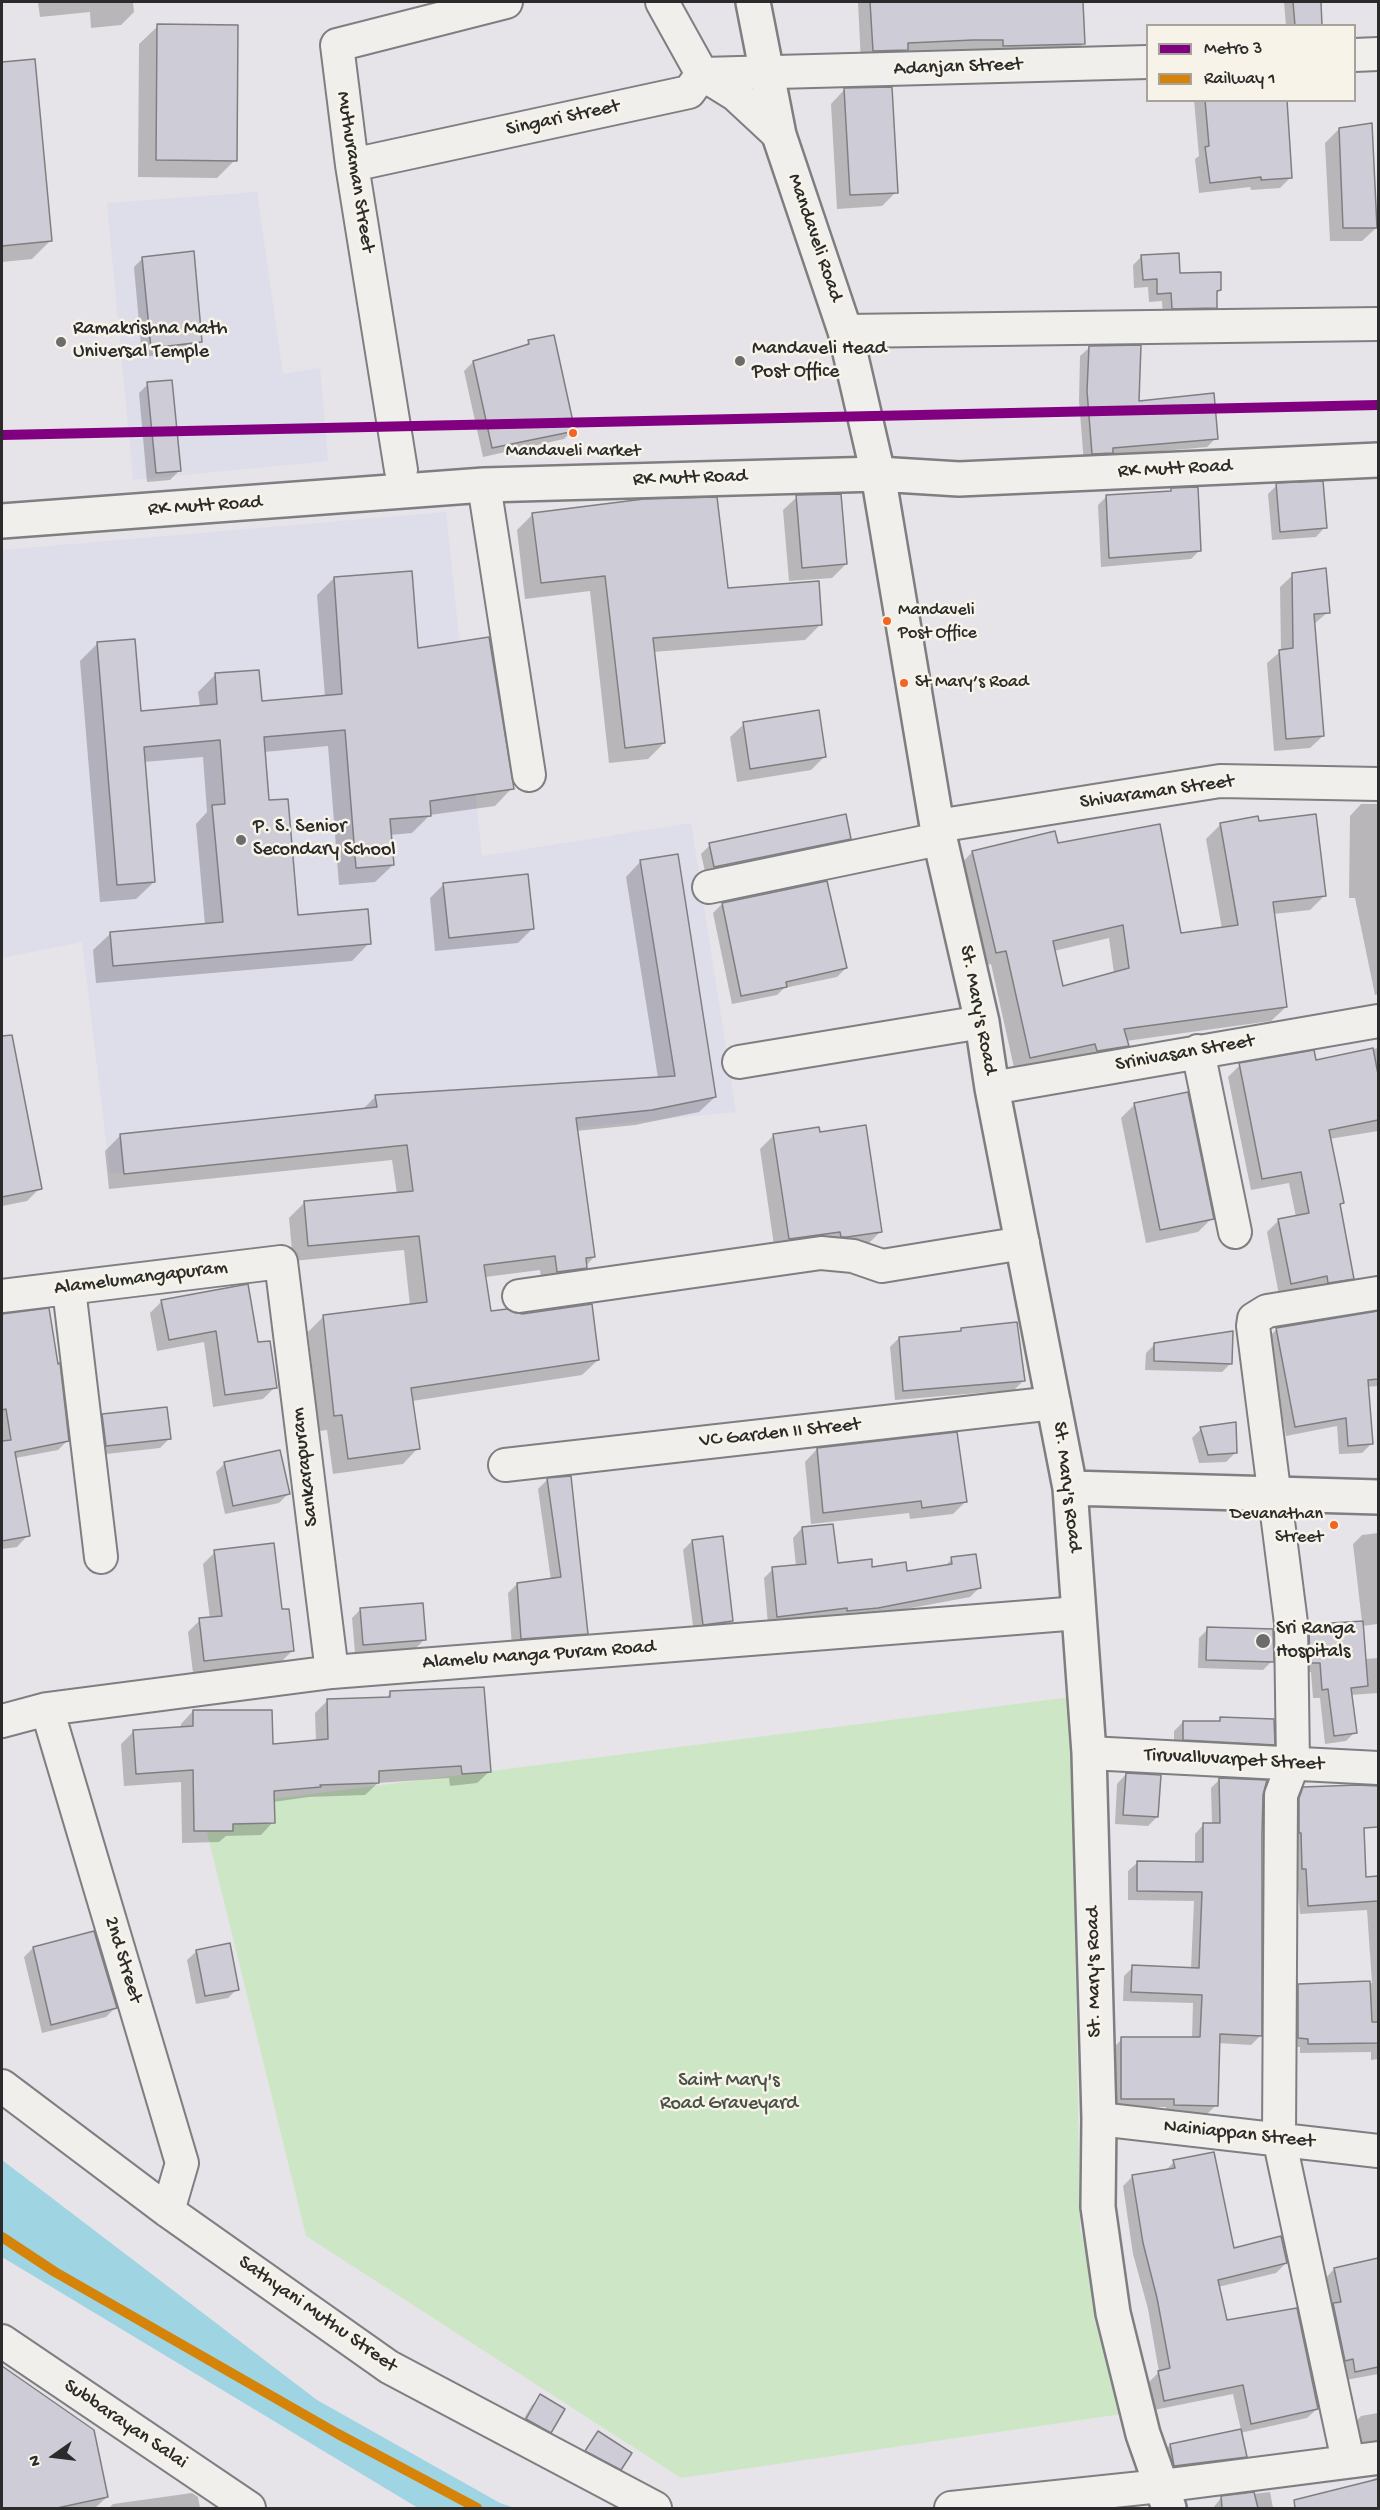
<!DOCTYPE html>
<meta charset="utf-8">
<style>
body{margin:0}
#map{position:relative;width:1380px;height:2510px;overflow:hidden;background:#e6e4e8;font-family:"Gochi Hand",sans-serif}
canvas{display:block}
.frame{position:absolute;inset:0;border:3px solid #2b2b2b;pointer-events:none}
.legend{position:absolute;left:1146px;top:24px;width:210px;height:78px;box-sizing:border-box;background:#f7f3e8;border:2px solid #a5a39c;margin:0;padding:8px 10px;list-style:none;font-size:18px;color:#2b2b2b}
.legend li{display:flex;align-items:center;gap:12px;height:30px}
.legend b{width:30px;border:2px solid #a5a39c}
.north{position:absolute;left:24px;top:2426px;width:60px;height:60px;-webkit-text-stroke:4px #f7f3e8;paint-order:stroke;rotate:256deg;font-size:16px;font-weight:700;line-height:24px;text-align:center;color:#2b2b2b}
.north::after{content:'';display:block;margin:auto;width:21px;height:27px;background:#2b2b2b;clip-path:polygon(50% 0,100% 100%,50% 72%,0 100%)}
</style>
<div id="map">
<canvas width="1380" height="2510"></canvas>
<div class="frame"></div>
<ul class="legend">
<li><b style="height:8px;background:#800080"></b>Metro 3</li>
<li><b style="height:8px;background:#d58309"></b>Railway 1</li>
</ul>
<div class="north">N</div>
</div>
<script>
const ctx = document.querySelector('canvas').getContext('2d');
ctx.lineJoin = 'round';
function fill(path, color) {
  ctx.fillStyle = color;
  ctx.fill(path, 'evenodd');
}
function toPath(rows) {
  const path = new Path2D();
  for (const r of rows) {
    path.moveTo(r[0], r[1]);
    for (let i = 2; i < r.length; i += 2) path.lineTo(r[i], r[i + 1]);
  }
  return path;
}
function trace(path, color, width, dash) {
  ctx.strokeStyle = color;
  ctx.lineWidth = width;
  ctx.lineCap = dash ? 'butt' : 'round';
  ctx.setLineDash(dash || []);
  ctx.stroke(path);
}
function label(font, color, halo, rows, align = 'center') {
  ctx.font = font + ' "Gochi Hand",sans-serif';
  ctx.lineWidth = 5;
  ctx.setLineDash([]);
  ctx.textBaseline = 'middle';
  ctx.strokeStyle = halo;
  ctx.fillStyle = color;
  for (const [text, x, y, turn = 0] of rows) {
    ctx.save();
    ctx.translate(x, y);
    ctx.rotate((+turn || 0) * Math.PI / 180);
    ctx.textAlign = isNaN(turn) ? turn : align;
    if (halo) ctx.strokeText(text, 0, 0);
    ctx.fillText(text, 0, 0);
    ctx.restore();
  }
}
fill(toPath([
 [257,192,283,374,320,368,328,461,133,480,107,203],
 [446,512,482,856,691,823,736,1112,110,1174,82,942,2,958,2,550]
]), '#deddea');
fill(toPath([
 [1071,1697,1080,2229,1136,2412,681,2478,306,2236,201,1808]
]), '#cde7c6');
fill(toPath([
 [2,2160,317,2400,500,2503,515,2508,418,2508,2,2257]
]), '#9fd4e3');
fill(toPath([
 [38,2,133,2,134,12,121,25,91,28,90,12,40,17],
 [858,2,1082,2,1083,44,1071,56,861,63],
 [1284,2,1319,2,1321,26,1286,26],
 [158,26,235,160,217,178,138,177,139,44],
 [34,61,50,241,32,259,2,262,2,64],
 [844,90,896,192,882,206,837,209,831,104],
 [1194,100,1285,100,1291,177,1280,188,1251,190,1250,187,1199,193,1195,159,1199,156],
 [1339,129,1376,228,1362,241,1330,241,1325,143],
 [1142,256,1179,274,1220,290,1215,294,1216,308,1207,317,1163,317,1162,301,1149,302,1148,287,1134,288,1133,265],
 [143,258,200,342,191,351,142,357,134,267],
 [529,342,573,430,564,439,483,457,464,371,473,362,523,347],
 [1090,347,1138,402,1216,438,1207,447,1108,456,1084,463,1079,401,1080,356],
 [148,384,179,471,170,480,147,482,139,393],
 [1277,485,1325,527,1316,537,1272,540,1268,494],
 [1172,490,1200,550,1191,559,1101,567,1098,505,1107,496,1168,493],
 [797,497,846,564,832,578,789,581,783,510],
 [533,514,727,590,821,624,805,640,653,652,664,743,648,759,609,763,590,591,525,599,517,530],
 [1293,575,1328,612,1313,625,1323,736,1310,748,1274,751,1267,663,1281,651,1280,587],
 [334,578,417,649,512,788,495,806,430,815,412,833,390,835,393,865,375,882,339,885,328,746,264,752,267,802,297,917,369,943,352,961,96,983,93,950,111,933,205,925,196,824,207,812,203,757,144,762,154,882,136,899,100,902,80,661,97,644,139,713,200,707,198,692,216,674,260,702,325,697,317,595],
 [744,724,825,756,811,770,737,782,730,737],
 [1361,804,1378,804,1378,994,1375,995,1355,898,1349,898,1350,816],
 [1258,823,1325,895,1310,910,1273,914,1286,1007,1271,1021,1126,1041,1127,1046,1112,1060,1015,1072,991,964,981,966,958,867,972,852,1057,845,1180,935,1222,929,1206,839,1221,824],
 [1109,938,1114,973,1062,988,1054,951],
 [849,838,840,848,706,876,701,854,710,845],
 [641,861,715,1097,699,1112,635,1125,576,1131,594,1257,570,1283,542,1287,540,1270,485,1277,490,1312,598,1360,582,1375,412,1401,418,1448,403,1464,333,1474,327,1430,319,1431,308,1332,324,1316,410,1306,404,1250,293,1261,289,1218,305,1202,397,1194,392,1160,109,1189,105,1151,121,1135,361,1111,376,1096,658,1078,626,877],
 [444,884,532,929,518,943,435,951,430,898],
 [722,904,846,968,837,977,784,988,777,995,732,1004,713,913],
 [1378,1048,1378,1131,1329,1139,1342,1203,1339,1207,1353,1278,1341,1290,1279,1295,1267,1232,1279,1220,1296,1217,1289,1183,1251,1190,1228,1077,1240,1065,1315,1061],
 [14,1052,40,1188,27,1201,2,1206,2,1054],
 [1135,1104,1212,1218,1198,1232,1146,1243,1121,1118],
 [818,1134,880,1232,867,1245,775,1252,760,1149,774,1135],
 [162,1301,257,1344,275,1387,263,1399,213,1407,204,1342,157,1351,150,1313],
 [48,1310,67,1441,58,1450,5,1460,2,1443,2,1316],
 [1378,1311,1378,1386,1367,1387,1371,1444,1362,1453,1339,1454,1337,1426,1286,1436,1268,1338,1277,1329],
 [962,1330,1023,1381,1014,1390,895,1400,890,1347,899,1338,958,1333],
 [1155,1344,1231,1363,1222,1372,1145,1370,1146,1353],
 [103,1415,169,1439,160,1448,97,1455,94,1424],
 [1201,1429,1235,1453,1226,1462,1199,1463,1192,1438],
 [817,1449,966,1501,953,1514,910,1519,909,1513,811,1524,805,1462],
 [225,1463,288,1494,279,1503,225,1514,216,1472],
 [17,1471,28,1535,17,1547,2,1549,2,1474],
 [547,1480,587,1633,578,1642,512,1647,508,1593,517,1584,551,1580,538,1489],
 [802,1528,836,1565,906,1573,944,1567,952,1559,979,1588,970,1597,868,1616,838,1619,838,1616,768,1625,764,1578,773,1569,796,1566,793,1538],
 [1378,1533,1378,1624,1362,1626,1365,1659,1378,1658,1378,1693,1350,1695,1355,1732,1346,1741,1325,1744,1320,1698,1313,1698,1311,1672,1301,1672,1301,1640,1316,1625,1362,1622,1353,1544,1362,1535],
 [692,1541,732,1621,723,1630,694,1633,683,1550],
 [215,1552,281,1611,292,1651,280,1663,193,1673,188,1632,200,1620,210,1619,203,1564],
 [361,1609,425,1639,416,1648,355,1653,352,1618],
 [1208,1629,1272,1661,1263,1670,1198,1668,1199,1638],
 [391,1693,490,1771,477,1783,450,1786,449,1778,378,1783,365,1795,309,1797,273,1802,273,1822,261,1835,226,1836,219,1842,182,1843,181,1782,124,1786,121,1744,134,1731,181,1729,181,1724,193,1711,271,1746,316,1742,315,1713,327,1701,384,1699],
 [1221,1719,1273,1744,1264,1753,1174,1748,1174,1731,1183,1722,1218,1722],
 [1126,1774,1157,1817,1148,1826,1115,1824,1117,1784],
 [1220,1779,1262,1795,1260,2036,1251,2045,1218,2043,1216,2105,1207,2114,1165,2113,1166,2107,1113,2108,1113,2048,1122,2039,1192,2038,1193,2003,1123,2001,1124,1976,1133,1967,1191,1969,1194,1901,1128,1900,1128,1871,1138,1862,1195,1863,1195,1834,1204,1824,1212,1824,1211,1788],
 [1304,1788,1367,1827,1363,1831,1365,1878,1378,1877,1378,2059,1371,2060,1371,2052,1300,2053,1300,2047,1289,2047,1289,1995,1299,1986,1372,1983,1367,1910,1300,1914,1297,1878,1294,1878,1295,1798],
 [33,1948,115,2008,106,2017,42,2033,24,1957],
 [197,1951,237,1989,228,1998,196,2004,187,1960],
 [1174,2162,1233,2249,1286,2263,1276,2273,1218,2287,1226,2322,1317,2409,1307,2418,1240,2433,1245,2456,1236,2465,1166,2474,1161,2454,1170,2445,1241,2430,1233,2394,1154,2410,1149,2382,1159,2372,1148,2309,1133,2254,1123,2186,1133,2176,1164,2172],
 [1378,2260,1378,2374,1346,2380,1325,2279,1334,2269],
 [2,2367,93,2431,107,2497,95,2508,2,2508],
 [541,2396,550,2432,541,2441,518,2428,532,2405],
 [1378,2413,1378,2445,1357,2450,1352,2426,1361,2416],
 [598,2433,620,2469,611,2478,577,2460],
 [1378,2477,1378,2508,1315,2508,1314,2504],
 [1270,2492,1273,2508,1213,2508,1221,2498],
 [192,2493,198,2497,200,2508,109,2508,113,2504]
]), '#0003');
const building = toPath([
 [870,2,1083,2,1085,44,1003,46,1003,40,973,40,908,43,908,50,873,51,870,2],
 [1293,2,1321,2,1322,26,1295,26,1293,2],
 [157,24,238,25,237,161,156,160,157,24],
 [35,59,52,241,2,246,2,62,35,59],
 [892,87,898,193,850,195,844,88,892,87],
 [1205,100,1287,100,1292,178,1261,180,1261,177,1210,183,1205,147,1209,146,1205,100],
 [1372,123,1377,228,1343,228,1339,128,1372,123],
 [194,251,202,342,151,348,142,257,194,251],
 [1179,253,1180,273,1221,272,1221,290,1217,291,1217,308,1172,309,1171,293,1157,294,1157,279,1143,280,1141,255,1179,253],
 [554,335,575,431,492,448,473,361,529,344,528,340,554,335],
 [1141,345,1139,401,1214,393,1218,439,1113,448,1113,453,1092,454,1087,391,1089,346,1141,345],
 [172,380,181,471,156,473,147,382,172,380],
 [1323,481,1327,528,1280,532,1276,483,1323,481],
 [1198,487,1201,551,1109,558,1106,495,1171,491,1171,488,1198,487],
 [841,494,847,564,802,568,796,495,841,494],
 [717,497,728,588,819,581,822,625,653,638,665,743,625,748,605,576,541,583,532,513,644,499,717,497],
 [1326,568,1330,613,1314,614,1324,736,1286,739,1279,650,1293,648,1292,573,1326,568],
 [412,571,418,648,489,637,514,789,430,801,431,816,390,819,394,865,356,868,345,730,264,737,269,800,288,799,298,915,368,909,371,944,113,966,110,932,223,922,212,805,225,804,220,740,144,747,155,882,117,885,97,642,135,639,141,711,217,704,215,673,259,670,262,701,342,694,334,577,412,571],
 [819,710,826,757,750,769,743,722,819,710],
 [846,814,851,839,714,867,709,843,846,814],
 [1316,814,1326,896,1273,902,1287,1007,1124,1029,1129,1046,1097,1051,1095,1044,1030,1058,1006,951,996,953,972,851,1055,831,1058,843,1160,824,1181,933,1238,925,1220,823,1258,816,1259,821,1316,814],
 [1123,925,1129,968,1063,986,1053,941,1123,925],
 [678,854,716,1097,652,1110,576,1118,595,1257,586,1258,587,1268,557,1272,555,1256,484,1265,491,1311,507,1309,522,1314,592,1304,599,1360,411,1388,420,1449,348,1459,342,1415,334,1416,323,1315,427,1302,419,1236,308,1246,304,1201,413,1191,407,1145,124,1174,120,1134,377,1107,375,1095,675,1076,640,860,678,854],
 [528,874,534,929,449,938,443,883,528,874],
 [827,881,847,968,786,982,787,987,741,996,722,903,827,881],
 [12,1035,42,1189,2,1197,2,1036,12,1035],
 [1373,1048,1378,1074,1378,1120,1329,1130,1344,1203,1340,1204,1354,1279,1328,1283,1327,1276,1291,1284,1278,1219,1309,1213,1301,1172,1262,1179,1239,1063,1314,1050,1316,1060,1373,1048],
 [1188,1092,1214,1219,1160,1230,1134,1103,1188,1092],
 [866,1125,882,1232,847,1237,841,1237,840,1232,789,1239,773,1134,819,1127,820,1132,866,1125],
 [248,1284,258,1342,270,1341,277,1388,225,1395,216,1331,169,1340,161,1300,248,1284],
 [49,1308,58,1364,60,1363,69,1441,15,1452,30,1536,2,1541,2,1441,11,1440,6,1409,2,1410,2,1314,49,1308],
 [1378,1311,1378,1379,1368,1380,1373,1444,1348,1446,1346,1418,1295,1427,1276,1328,1378,1311],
 [1017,1322,1025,1381,903,1391,899,1337,961,1331,961,1328,1017,1322],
 [1233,1331,1232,1364,1154,1361,1154,1343,1233,1331],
 [167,1407,171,1439,106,1446,102,1414,167,1407],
 [1236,1422,1237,1453,1208,1455,1200,1427,1236,1422],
 [957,1432,967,1502,922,1508,921,1501,823,1513,817,1448,957,1432],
 [280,1450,290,1494,233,1506,224,1462,280,1450],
 [571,1476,588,1634,521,1639,517,1583,561,1577,547,1478,571,1476],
 [833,1524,838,1563,872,1559,872,1567,906,1562,907,1571,952,1564,951,1557,976,1554,981,1588,878,1608,847,1611,847,1608,777,1617,772,1567,806,1564,802,1527,833,1524],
 [723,1536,733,1621,703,1625,692,1540,723,1536],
 [274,1543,282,1609,289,1609,294,1651,204,1661,199,1618,222,1616,214,1550,274,1543],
 [423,1603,426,1640,363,1645,360,1608,423,1603],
 [1363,1621,1368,1686,1351,1688,1357,1733,1334,1736,1328,1689,1322,1690,1320,1663,1310,1663,1309,1630,1315,1630,1315,1624,1363,1621],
 [1207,1627,1273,1629,1274,1662,1206,1660,1207,1627],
 [484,1687,491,1772,462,1774,461,1766,379,1771,379,1783,320,1785,321,1787,274,1791,275,1823,233,1824,233,1831,194,1831,193,1770,136,1774,133,1730,193,1726,193,1710,272,1710,273,1744,328,1739,327,1699,390,1697,390,1691,484,1687],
 [1220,1717,1274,1719,1275,1745,1183,1740,1183,1721,1220,1721,1220,1717],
 [1126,1773,1161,1775,1158,1817,1123,1815,1126,1773],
 [1219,1778,1267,1780,1263,1795,1262,1835,1262,2036,1220,2034,1218,2106,1174,2105,1174,2099,1121,2099,1121,2037,1200,2037,1202,1995,1131,1992,1132,1965,1199,1968,1202,1892,1137,1891,1137,1861,1203,1862,1203,1823,1220,1823,1219,1778],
 [1357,1785,1378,1786,1378,1827,1364,1828,1366,1877,1378,1876,1378,1901,1308,1906,1306,1869,1302,1869,1301,1833,1299,1833,1299,1798,1303,1787,1357,1785],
 [94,1931,117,2008,51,2025,33,1947,94,1931],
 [230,1943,239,1990,205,1996,196,1950,230,1943],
 [1370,1981,1372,2022,1378,2022,1378,2043,1308,2044,1308,2039,1298,2038,1298,1984,1370,1981],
 [1214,2152,1234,2248,1281,2236,1287,2263,1218,2280,1227,2320,1297,2308,1318,2409,1251,2424,1243,2385,1164,2401,1158,2371,1170,2368,1157,2298,1143,2243,1132,2175,1175,2168,1173,2160,1214,2152],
 [1378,2258,1378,2367,1355,2372,1353,2359,1345,2361,1333,2303,1341,2302,1334,2268,1378,2258],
 [2,2366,94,2430,108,2497,57,2508,2,2508,2,2366],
 [540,2394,565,2409,551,2433,526,2419,540,2394],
 [1241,2429,1247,2457,1174,2466,1170,2444,1241,2429],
 [598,2431,632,2453,621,2470,585,2451,598,2431],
 [1378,2479,1378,2508,1295,2508,1294,2500,1378,2479],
 [1254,2492,1258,2508,1222,2508,1221,2496,1254,2492]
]);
fill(building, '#cecdd7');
trace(building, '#7f7e80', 1.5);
const minor = toPath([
 [662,2,702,74,736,95,779,135],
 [1354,55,1378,54],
 [352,165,689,92,702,74,1148,62],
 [845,331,1378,324],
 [401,470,352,165,337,45,506,2],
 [484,485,529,775],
 [937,826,1220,781,1378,784],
 [709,887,939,839],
 [1198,1051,1235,1232],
 [739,1062,982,1022],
 [992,1088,1378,1021],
 [69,1289,101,1557],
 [2,1296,281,1262,332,1672],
 [519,1296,821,1253,853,1256,882,1266,1023,1243],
 [505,1465,1054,1403],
 [47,1709,182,2163,168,2211],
 [2,1721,47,1709,332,1672,1079,1613],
 [1089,1753,1378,1768],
 [2,2086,168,2211,389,2367,655,2508],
 [1099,2119,1378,2151],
 [2,2341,249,2508],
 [1348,2461,1279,2138,1281,1795,1293,1764,1291,1623,1253,1326,1254,1319,1267,1311,1378,1293],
 [951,2508,1161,2486,1378,2458]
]);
const tertiary = toPath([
 [753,2,779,135,845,331,878,474]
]);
const secondary = toPath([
 [878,474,937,826,982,1022,992,1088,1070,1488,1089,1753,1099,2119,1098,2207,1113,2313,1143,2434,1169,2508],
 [2,521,484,485,878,474,959,479,1378,460],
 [1070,1488,1378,1497]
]);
trace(minor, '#7f7e80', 36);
trace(tertiary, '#7f7e80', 38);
trace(secondary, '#7f7e80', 38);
trace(minor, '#f0efec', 32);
trace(tertiary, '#f0efec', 33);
trace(secondary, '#f0efec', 33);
trace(toPath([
 [2,2237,55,2272,338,2434,477,2508]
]), '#d58309', 10);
trace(toPath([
 [2,435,1378,405]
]), '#800080', 10);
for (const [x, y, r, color] of [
 [61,342,6,"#6c6c6d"],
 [740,361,6,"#6c6c6d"],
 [573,433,5,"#f26522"],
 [887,621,5,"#f26522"],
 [904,683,5,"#f26522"],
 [241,840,6,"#6c6c6d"],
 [1334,1525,5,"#f26522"],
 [1263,1641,8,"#6c6c6d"]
]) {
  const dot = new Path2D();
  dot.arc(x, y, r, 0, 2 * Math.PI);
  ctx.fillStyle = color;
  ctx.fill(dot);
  trace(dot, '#f7f3e8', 2);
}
label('18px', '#2b2b2b', '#f7f3e8', [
 ["Mandaveli Market",573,452,"center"],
 ["Mandaveli",898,611],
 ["Post Office",898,634],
 ["St Mary’s Road",915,683],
 ["Devanathan",1323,1515,"right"],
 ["Street",1323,1538,"right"]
], 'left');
label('20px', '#2b2b2b', '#f7f3e8', [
 ["Adanjan Street",958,68,-2],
 ["Singari Street",563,119,-12],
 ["Muthuraman Street",354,172,81],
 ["Mandaveli Road",814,238,71],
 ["RK Mutt Road",1175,470,-3],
 ["RK Mutt Road",690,479,-2],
 ["RK Mutt Road",205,507,-4],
 ["Shivaraman Street",1157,793,-8],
 ["St. Mary's Road",977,1010,79],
 ["Srinivasan Street",1185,1054,-10],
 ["Alamelumangapuram",141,1279,-7],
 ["VC Garden II Street",780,1434,-6],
 ["Sankarapuram",306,1467,-97],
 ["St. Mary's Road",1066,1487,83],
 ["Alamelu Manga Puram Road",539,1656,-4],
 ["Tiruvalluvarpet Street",1234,1761,3],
 ["2nd Street",122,1960,73],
 ["St. Mary's Road",1095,1972,-91],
 ["Nainiappan Street",1239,2135,6],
 ["Sathyani Muthu Street",317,2315,35],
 ["Subbarayan Salai",125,2425,34]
]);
label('20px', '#2b2b2b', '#f7f3e8', [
 ["Ramakrishna Math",73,330],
 ["Universal Temple",73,353],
 ["Mandaveli Head",752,350],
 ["Post Office",752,373],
 ["P. S. Senior",253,828],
 ["Secondary School",253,851],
 ["Sri Ranga",1276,1630],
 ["Hospitals",1276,1653]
], 'left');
label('20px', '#475145', '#f7f3e8', [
 ["Saint Mary's",729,2082],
 ["Road Graveyard",729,2105]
]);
</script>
